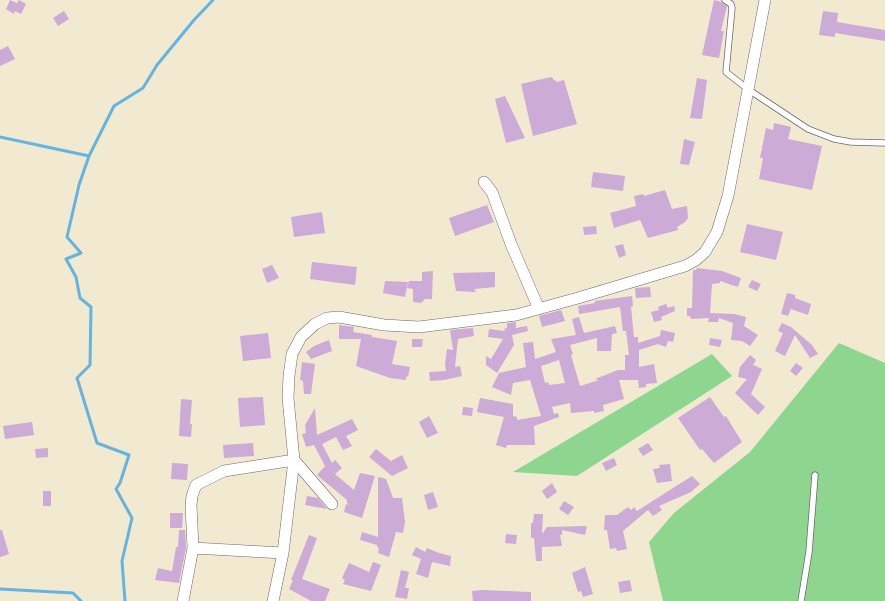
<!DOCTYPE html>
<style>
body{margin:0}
canvas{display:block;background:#f2e9d1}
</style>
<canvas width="885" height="601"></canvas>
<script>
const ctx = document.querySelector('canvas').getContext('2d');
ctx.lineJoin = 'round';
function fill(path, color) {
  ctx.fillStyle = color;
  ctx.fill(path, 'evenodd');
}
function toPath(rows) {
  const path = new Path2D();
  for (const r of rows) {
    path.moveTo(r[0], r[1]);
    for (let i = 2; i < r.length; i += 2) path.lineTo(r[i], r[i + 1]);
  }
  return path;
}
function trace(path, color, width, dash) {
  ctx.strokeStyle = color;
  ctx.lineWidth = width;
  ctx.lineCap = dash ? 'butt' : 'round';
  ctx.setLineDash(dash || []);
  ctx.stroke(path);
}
fill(toPath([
 [839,343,885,363,885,601,663,601,649,542,674,513,750,452],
 [712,354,732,376,577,476,513,472]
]), '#8ed590');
trace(toPath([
 [0,137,89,156],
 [0,589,73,593,81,601],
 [125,601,122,561,132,518,116,489,120,483,129,455,97,443,77,378,90,365,91,307,80,298,76,277,66,259,81,253,67,237,79,185,89,156,114,106,143,88,157,65,194,20,213,0]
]), '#64b4df', 3);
fill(toPath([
 [10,0,17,3,19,0,26,4,21,14,15,11,14,14,6,9],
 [714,0,721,2,727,6,721,31,724,31,719,58,702,55],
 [64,11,69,19,58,26,53,18],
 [823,11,838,13,837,22,885,30,885,41,835,33,835,37,819,35],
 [8,46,15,59,0,66,0,50],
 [551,77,557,82,564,80,577,124,533,136,521,84],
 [697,78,707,80,702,119,690,118],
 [505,96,525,138,506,143,495,99],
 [774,123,791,127,788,139,822,146,812,190,759,179,763,158,760,158,766,128,773,130],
 [684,139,695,142,689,165,680,164],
 [593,172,625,176,623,191,591,187],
 [665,190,672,209,687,206,688,218,685,222,677,227,678,230,648,238,640,220,614,228,610,213,636,206,634,196,643,194,644,196],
 [487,205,494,222,455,236,449,218],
 [322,212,325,233,294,237,291,217],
 [747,224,783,232,776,260,740,252],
 [596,226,597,234,584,235,583,227],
 [623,244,626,255,619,258,615,246],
 [312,262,357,267,355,285,310,279],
 [272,265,279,278,267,283,262,269],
 [697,268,722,271,741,278,738,287,720,281,720,283,712,284,710,313,734,314,746,317,744,326,758,335,750,346,742,341,731,340,733,323,719,318,718,322,708,322,709,318,691,319,690,316,687,316,687,308,692,308,693,270,696,270],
 [433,271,432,299,425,299,421,303,413,302,413,289,407,288,409,281,422,281,422,272],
 [495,272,495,287,474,289,476,292,456,291,453,273],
 [752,280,761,284,757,291,748,287],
 [385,281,408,282,405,297,383,293],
 [650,287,651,297,636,298,635,288],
 [787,293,795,295,795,298,811,304,808,315,791,309,788,316,781,314],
 [632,296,633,306,631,307,634,337,638,337,638,343,660,336,661,330,675,333,673,342,668,341,666,347,658,344,639,350,639,367,654,364,657,383,646,384,646,387,639,388,638,380,619,380,624,399,603,405,604,411,594,413,594,411,571,413,570,403,552,407,554,414,558,413,559,417,534,426,535,445,507,445,506,448,496,445,504,417,477,412,480,398,513,404,513,416,517,417,517,420,541,416,530,380,513,383,511,395,492,387,499,373,526,367,523,343,533,342,535,359,556,352,551,339,576,335,572,319,579,317,584,333,615,326,617,333,612,334,611,351,597,351,597,338,570,345,573,354,571,355,580,386,599,380,595,379,618,370,625,370,625,355,629,355,626,331,623,331,620,307,579,314,578,306,595,303,595,301],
 [559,360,565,383,549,385,548,382,545,383,541,366],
 [666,304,668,308,674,306,675,311,661,317,662,320,654,322,651,312,659,310,658,307],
 [561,310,565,321,542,327,539,316],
 [516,322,516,328,527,326,528,331,512,335,514,345,497,373,486,365,486,356,491,359,503,339,488,337,489,329,505,331,504,329,507,328,507,323],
 [782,323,791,327,812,345,818,354,810,358,795,335,785,356,775,351,783,333,778,331],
 [339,325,354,327,353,332,372,335,372,337,397,341,392,364,410,367,408,377,406,376,406,380,390,378,356,366,361,339,339,339],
 [473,328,474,336,458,339,455,367,460,366,462,376,444,380,430,381,429,372,446,371,445,365,447,349,453,350,450,330],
 [268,333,271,358,243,361,240,336],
 [710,338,722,340,720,347,709,345],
 [412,339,423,339,422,347,412,347],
 [329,340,332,351,311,359,306,352,314,346],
 [750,355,756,360,753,365,762,369,751,394,765,407,758,415,735,393,747,379,738,377,740,367],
 [302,362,315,364,311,394,304,394,303,381,300,380],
 [796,363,803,368,796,376,790,371],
 [263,397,265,425,240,427,238,398],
 [710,397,724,417,726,416,742,442,714,463,702,449,700,450,678,418],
 [181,399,192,400,190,424,192,424,191,437,179,436],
 [463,407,473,408,472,416,462,415],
 [315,408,317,435,352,419,358,430,346,436,352,446,343,450,336,437,322,444,332,463,335,460,342,468,335,474,354,490,360,473,375,476,362,518,344,512,346,504,349,505,347,503,347,500,317,475,325,466,314,445,306,447,302,434,306,433,305,425],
 [429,416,438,433,427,438,419,422],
 [32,422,34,435,5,439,3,426],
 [253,443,254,456,224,458,223,445],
 [648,443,653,450,643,456,638,449],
 [48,448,48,457,36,458,35,449],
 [376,449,391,461,402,455,408,468,392,476,369,457],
 [614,458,617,465,606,471,602,463],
 [172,463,188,464,187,480,171,479],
 [670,464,672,481,657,483,653,469,660,468,659,465],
 [692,476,700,484,691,492,659,506,662,510,653,516,648,510,623,531,627,549,617,551,616,548,610,549,607,530,604,530,605,515,617,515,628,507,631,510,634,507,637,511],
 [378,477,386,479,393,498,402,498,405,522,403,533,396,532,389,557,378,553,379,548,377,547,377,545,360,540,362,532,378,537],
 [552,483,557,492,547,499,542,491],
 [43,491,51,491,51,506,43,506],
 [433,492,438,507,428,510,424,495],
 [307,496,318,498,327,509,305,505],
 [564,501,574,507,568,515,559,509],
 [170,513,183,513,182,528,170,528],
 [534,514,543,514,542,534,547,527,587,526,585,535,562,530,562,535,560,535,562,546,542,547,542,561,536,561,534,538,531,538,531,523,533,523],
 [0,530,2,530,9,554,0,557],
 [179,530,185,530,186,548,179,583,155,580,158,568,172,571,176,547,178,547],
 [506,534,517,535,516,544,505,543],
 [309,535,317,538,302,579,330,589,325,601,311,601,289,589,293,580,291,580],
 [416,547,425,552,427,548,439,553,451,556,450,566,432,562,428,578,416,574,421,559,412,555],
 [373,562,381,565,371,591,343,584,345,580,342,578,349,563,369,572],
 [585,567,593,594,583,597,581,591,578,592,572,573],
 [401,570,409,572,405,588,409,588,407,599,395,597],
 [630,580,632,591,620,593,618,582],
 [482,590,531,592,531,601,473,601,472,591]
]), '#ccabd6');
const lane = toPath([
 [725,0,731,4,732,8,726,72,749,90,808,129,834,139,851,142,885,143],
 [801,601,809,552,815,475]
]);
const street = toPath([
 [484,182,492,192,511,244,539,309],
 [294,460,332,504],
 [193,548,283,553],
 [183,601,193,548,191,505,192,496,196,485,224,471,294,460],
 [273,601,283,553,294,460,288,398,289,376,292,354,301,337,315,324,327,318,339,317,384,325,419,327,516,315,578,298,685,266,696,260,705,252,717,232,728,196,765,0]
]);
trace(lane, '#6b6870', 7);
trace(street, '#6b6870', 12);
trace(lane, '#fff', 5.5);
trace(street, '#fff', 11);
</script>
